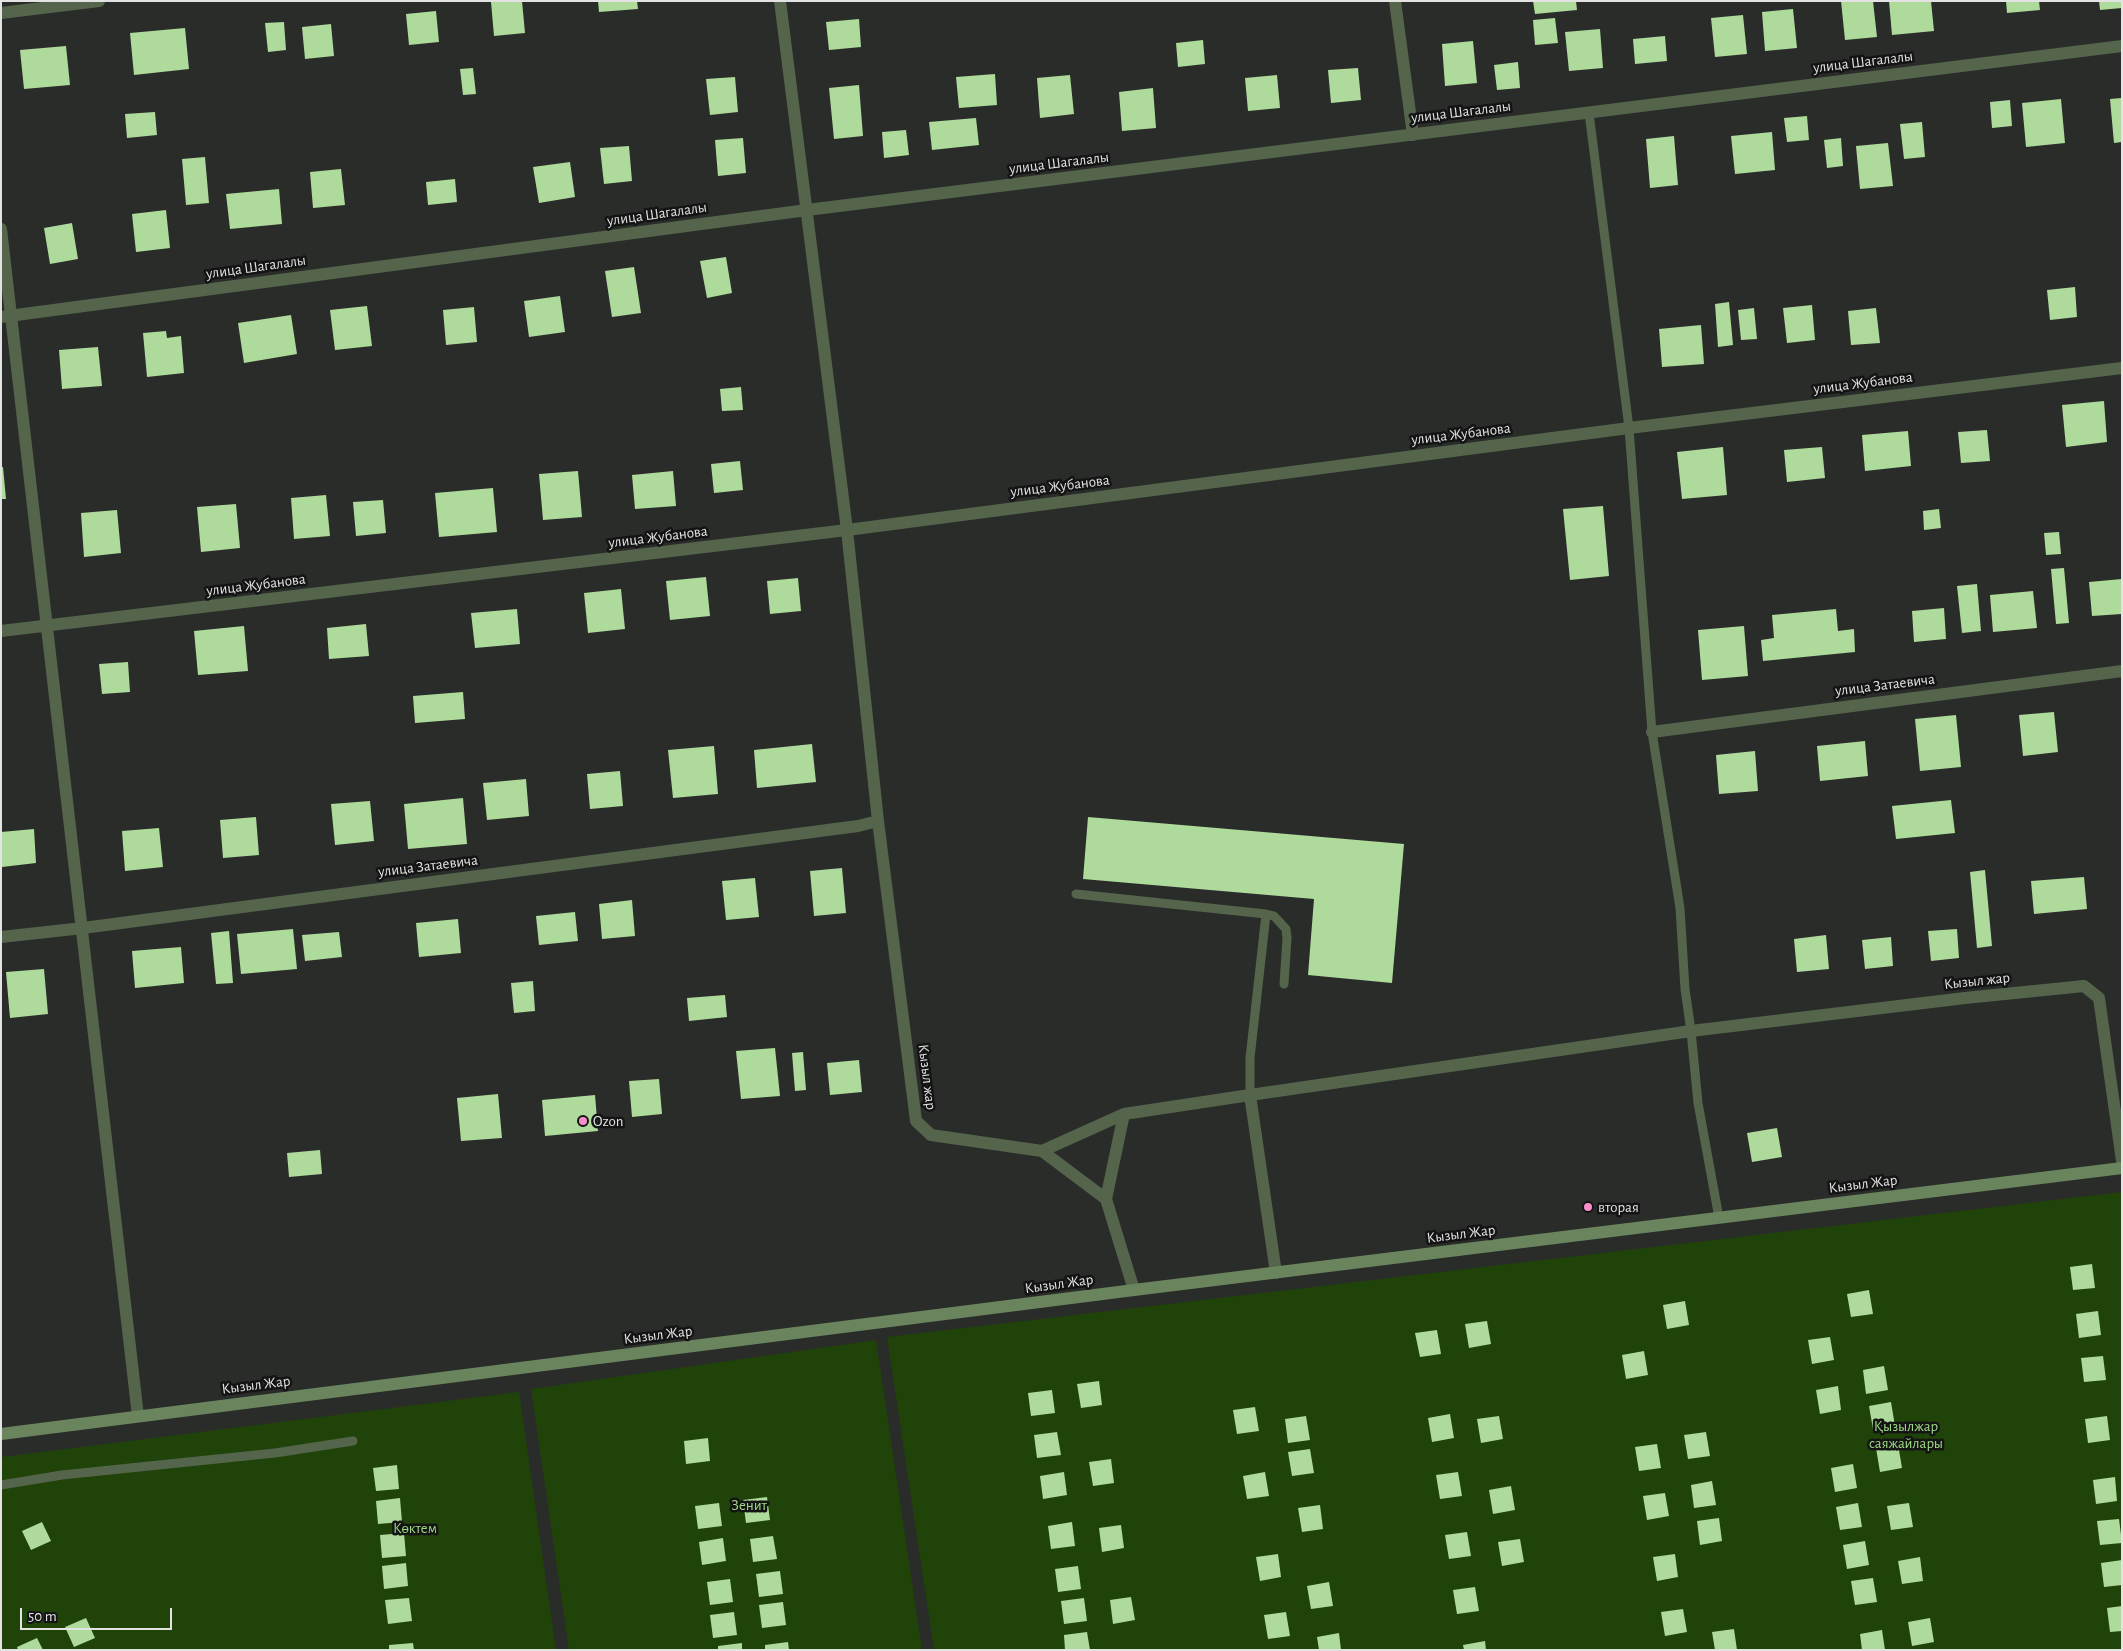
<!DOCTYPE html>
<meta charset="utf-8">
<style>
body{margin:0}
#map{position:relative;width:2123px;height:1651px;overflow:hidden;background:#2a2c2a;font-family:"Alegreya Sans",sans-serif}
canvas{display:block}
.frame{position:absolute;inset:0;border:2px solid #e2e3e2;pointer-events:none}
.scale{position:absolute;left:20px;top:1608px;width:152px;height:22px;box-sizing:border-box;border:2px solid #e2e3e2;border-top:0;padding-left:6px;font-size:15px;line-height:18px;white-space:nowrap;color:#e2e3e2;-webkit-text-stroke:4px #131413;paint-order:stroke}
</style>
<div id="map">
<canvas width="2123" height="1651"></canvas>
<div class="frame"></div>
<div class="scale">50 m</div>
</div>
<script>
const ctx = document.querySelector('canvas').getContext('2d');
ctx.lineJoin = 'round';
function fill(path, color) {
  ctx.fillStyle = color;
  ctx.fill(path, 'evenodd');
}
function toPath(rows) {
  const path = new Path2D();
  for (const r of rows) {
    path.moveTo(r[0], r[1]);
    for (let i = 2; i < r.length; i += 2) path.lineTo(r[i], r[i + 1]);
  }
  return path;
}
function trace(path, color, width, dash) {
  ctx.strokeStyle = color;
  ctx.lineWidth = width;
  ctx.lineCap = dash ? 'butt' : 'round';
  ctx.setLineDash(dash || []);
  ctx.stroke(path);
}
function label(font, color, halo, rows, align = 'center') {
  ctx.font = font + ' "Alegreya Sans",sans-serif';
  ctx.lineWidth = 5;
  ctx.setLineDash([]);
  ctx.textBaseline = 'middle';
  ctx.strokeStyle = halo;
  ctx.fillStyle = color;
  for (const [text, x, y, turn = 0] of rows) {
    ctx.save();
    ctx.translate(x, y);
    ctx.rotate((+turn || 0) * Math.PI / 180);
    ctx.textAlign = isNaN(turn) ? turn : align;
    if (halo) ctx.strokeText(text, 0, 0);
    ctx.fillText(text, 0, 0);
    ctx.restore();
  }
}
fill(toPath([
 [2122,1192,2122,1650,934,1650,887,1337],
 [876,1340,922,1650,569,1650,531,1389],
 [519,1392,556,1650,1,1650,1,1457]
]), '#20430a');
fill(toPath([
 [522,1,525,33,494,36,491,2],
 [598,1,637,1,638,9,599,12],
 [1533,1,1576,1,1577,10,1535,14],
 [1841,1,1873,1,1877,37,1845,40],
 [1889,1,1931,1,1934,31,1892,35],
 [2006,1,2039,1,2040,10,2007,13],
 [2099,1,2122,1,2122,8,2100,10],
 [1793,9,1797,48,1765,51,1762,12],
 [436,11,439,42,409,45,406,14],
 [1743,15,1747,54,1715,57,1711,18],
 [1555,18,1558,43,1535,45,1533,20],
 [859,19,861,47,829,50,826,22],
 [284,22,286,50,268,52,265,23],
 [331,24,334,56,305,59,302,27],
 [185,28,189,69,134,75,130,33],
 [1600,29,1603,68,1569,71,1565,32],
 [1665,36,1667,61,1635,64,1633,39],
 [1203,40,1205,64,1178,67,1176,43],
 [1473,41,1477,83,1445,86,1442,44],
 [66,46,70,85,24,89,20,50],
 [1518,62,1520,88,1497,90,1494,65],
 [473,68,476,94,463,95,460,69],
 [1358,68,1361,100,1331,103,1328,70],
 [995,74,997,105,959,108,956,77],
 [1070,75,1074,114,1040,118,1037,78],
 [1277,75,1280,108,1248,111,1245,78],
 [735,77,738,112,710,115,706,79],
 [859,85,863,136,834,139,829,88],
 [1153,88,1156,128,1122,131,1119,92],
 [2122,98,2122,142,2114,143,2110,99],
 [2061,99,2065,143,2026,147,2022,103],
 [2010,100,2012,126,1992,128,1990,102],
 [155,112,157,135,127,138,125,114],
 [1807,116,1809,140,1787,142,1784,118],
 [976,118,979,145,932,150,929,122],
 [1922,122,1925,157,1904,159,1900,124],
 [906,130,909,155,884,158,882,132],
 [1772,132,1775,170,1735,174,1731,136],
 [1674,136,1678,185,1650,188,1646,139],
 [743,138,746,173,718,176,715,140],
 [1841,138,1843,166,1827,168,1824,140],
 [1888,143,1893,186,1860,189,1856,146],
 [629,146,632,181,604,184,600,148],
 [205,157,209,203,186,205,182,159],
 [570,162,575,197,539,203,533,167],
 [341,169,345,205,313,208,310,172],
 [455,179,457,202,428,205,426,182],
 [279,189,282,224,230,229,226,194],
 [166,210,170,248,136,252,132,214],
 [72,223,78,259,50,264,44,228],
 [726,257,732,293,707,298,700,261],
 [634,267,641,313,612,317,605,271],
 [2075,287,2077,317,2050,320,2047,290],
 [560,296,565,332,529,337,524,301],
 [1729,302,1733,345,1718,347,1715,304],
 [1812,305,1815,340,1787,343,1783,308],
 [367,306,372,346,335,350,330,310],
 [474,307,477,342,446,345,443,310],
 [1754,308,1757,339,1741,340,1738,310],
 [1876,308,1880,343,1851,345,1848,311],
 [291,315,297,354,244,363,238,323],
 [1701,325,1704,364,1662,367,1659,329],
 [166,331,167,338,181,336,184,373,147,377,143,333],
 [98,347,102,386,62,389,59,350],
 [741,387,743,410,722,411,720,389],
 [2104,401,2107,442,2066,447,2062,405],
 [1987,430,1990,461,1961,463,1958,432],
 [1908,431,1911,466,1865,471,1862,435],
 [1723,447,1727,495,1682,499,1677,452],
 [1822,447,1825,478,1787,482,1784,450],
 [740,461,743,490,714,493,711,464],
 [1,467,3,467,6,499,1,499],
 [578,471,582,517,543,520,539,474],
 [673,471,676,506,635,509,632,475],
 [493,488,497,532,439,537,435,493],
 [326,495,330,536,294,539,291,498],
 [383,500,386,533,356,536,353,502],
 [236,504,240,548,201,552,197,507],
 [1603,506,1609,576,1570,580,1563,509],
 [1939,509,1941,528,1924,530,1923,511],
 [117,510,121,553,84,557,81,513],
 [2059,532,2061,554,2046,555,2044,533],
 [2064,568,2069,623,2056,624,2051,569],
 [706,577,710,616,670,620,666,581],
 [798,578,801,611,770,614,767,581],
 [2122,579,2122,614,2092,616,2089,582],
 [1977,584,1981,631,1962,633,1957,586],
 [621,589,625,629,588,633,584,593],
 [2033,591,2037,628,1993,632,1990,595],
 [1944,608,1946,639,1914,642,1912,611],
 [517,609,520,644,475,648,471,613],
 [1836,609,1838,631,1854,629,1855,652,1763,661,1761,640,1774,638,1772,615],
 [366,624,369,656,329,659,327,628],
 [244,626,248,671,198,675,194,631],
 [1744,626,1748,676,1702,680,1698,630],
 [128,662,130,692,102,694,99,664],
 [463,692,465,719,415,723,413,696],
 [2054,712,2058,752,2023,756,2019,715],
 [1956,715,1961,767,1920,771,1915,719],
 [1865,741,1868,776,1820,781,1817,746],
 [812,744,816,782,757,788,754,750],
 [714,746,718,794,673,798,668,750],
 [1755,751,1758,791,1719,794,1716,755],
 [620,771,623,806,590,809,587,774],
 [526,779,529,816,487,820,483,783],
 [463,798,467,844,408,849,404,804],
 [1951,800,1955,833,1896,839,1892,806],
 [370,801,374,841,335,845,331,804],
 [256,817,259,855,223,858,220,820],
 [1088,817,1404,844,1392,983,1308,975,1314,899,1083,879],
 [159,828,163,867,125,871,122,831],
 [34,829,36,863,2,867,1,832],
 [842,868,846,913,814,916,810,871],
 [1985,870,1992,946,1977,948,1970,872],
 [2084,877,2087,909,2034,914,2031,881],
 [755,878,759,917,726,920,722,881],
 [632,900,635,936,602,939,599,904],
 [575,912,578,941,539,945,536,916],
 [458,919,461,953,419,957,416,923],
 [293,929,297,969,241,974,237,934],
 [1957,929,1959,958,1931,961,1928,931],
 [229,931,233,983,216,984,211,933],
 [339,932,342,957,305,961,302,935],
 [1826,935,1829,969,1797,972,1794,939],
 [1891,937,1893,966,1865,969,1862,940],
 [181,947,184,983,135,988,132,951],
 [44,969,48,1014,10,1018,6,972],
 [533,981,535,1011,514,1013,511,983],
 [725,995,727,1017,689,1021,687,998],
 [775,1048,780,1096,741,1099,736,1051],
 [803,1052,806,1090,795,1091,792,1053],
 [859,1060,862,1092,830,1095,827,1063],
 [659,1079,662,1114,632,1117,629,1081],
 [498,1094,502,1138,461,1141,457,1098],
 [595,1095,598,1131,545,1136,542,1100],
 [1777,1128,1782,1157,1752,1162,1747,1133],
 [320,1150,322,1174,289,1177,287,1153],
 [2092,1264,2095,1288,2073,1290,2070,1267],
 [1869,1290,1873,1314,1851,1317,1847,1294],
 [1685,1301,1689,1325,1667,1329,1663,1305],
 [2098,1311,2101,1335,2079,1338,2076,1314],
 [1487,1321,1491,1344,1469,1348,1465,1324],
 [1437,1330,1441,1354,1420,1357,1415,1333],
 [1830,1337,1834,1360,1812,1364,1808,1340],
 [1644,1351,1648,1375,1626,1379,1622,1355],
 [2103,1356,2106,1380,2084,1382,2081,1358],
 [1884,1366,1888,1390,1866,1394,1863,1370],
 [1099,1381,1102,1405,1081,1408,1077,1384],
 [1838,1386,1841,1410,1820,1414,1816,1390],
 [1052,1390,1055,1413,1031,1416,1028,1393],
 [1891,1402,1895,1426,1873,1429,1869,1406],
 [1255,1407,1259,1431,1237,1434,1233,1410],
 [1450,1414,1454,1438,1432,1442,1428,1418],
 [1306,1416,1310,1440,1288,1443,1285,1419],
 [1499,1416,1503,1439,1481,1443,1477,1419],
 [2107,1416,2110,1440,2088,1443,2085,1419],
 [1057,1432,1061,1455,1037,1458,1034,1435],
 [1706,1432,1710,1456,1688,1459,1684,1435],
 [708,1438,710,1461,686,1464,684,1441],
 [1657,1444,1661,1468,1639,1471,1635,1447],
 [1898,1444,1902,1468,1880,1472,1876,1448],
 [1310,1449,1314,1473,1292,1476,1288,1452],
 [1111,1459,1114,1483,1093,1486,1089,1462],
 [1853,1464,1857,1488,1835,1492,1831,1468],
 [397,1465,399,1489,376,1491,373,1468],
 [1064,1472,1067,1495,1043,1499,1040,1476],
 [1265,1472,1269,1496,1247,1499,1243,1476],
 [1458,1472,1462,1496,1440,1499,1436,1475],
 [2115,1477,2117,1501,2096,1504,2093,1480],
 [1712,1481,1716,1505,1694,1508,1691,1485],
 [1511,1486,1515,1510,1493,1514,1489,1490],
 [1665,1493,1669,1516,1647,1520,1643,1496],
 [767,1497,770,1520,746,1523,743,1500],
 [400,1498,402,1522,378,1524,376,1501],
 [719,1503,722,1526,698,1529,695,1506],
 [1858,1503,1862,1527,1840,1530,1836,1507],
 [1909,1503,1913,1527,1891,1530,1887,1506],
 [1320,1505,1323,1529,1302,1532,1298,1508],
 [1719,1518,1722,1541,1700,1545,1697,1521],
 [2119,1519,2122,1543,2100,1545,2097,1521],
 [42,1522,51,1541,31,1550,22,1531],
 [1072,1522,1075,1546,1051,1549,1048,1526],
 [1121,1525,1124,1548,1102,1552,1099,1528],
 [1467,1532,1471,1556,1449,1559,1445,1535],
 [404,1533,406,1556,382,1558,380,1535],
 [773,1536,777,1559,753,1562,750,1539],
 [723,1538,726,1561,702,1565,699,1542],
 [1520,1539,1524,1562,1502,1566,1498,1542],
 [1865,1541,1869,1565,1847,1569,1843,1545],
 [1278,1554,1281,1577,1260,1581,1256,1557],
 [1675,1554,1678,1577,1657,1581,1653,1557],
 [1920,1557,1923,1581,1902,1584,1898,1561],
 [2122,1560,2122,1585,2104,1587,2101,1563],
 [406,1563,408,1586,384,1589,382,1566],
 [1078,1566,1081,1589,1058,1592,1055,1569],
 [780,1571,783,1594,759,1597,756,1574],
 [1873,1578,1877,1602,1855,1605,1851,1581],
 [730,1579,733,1602,710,1605,707,1582],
 [1329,1582,1333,1606,1311,1609,1307,1586],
 [1475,1587,1479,1611,1457,1614,1453,1590],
 [1131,1597,1135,1620,1113,1624,1110,1600],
 [409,1598,412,1621,388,1624,385,1600],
 [1084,1598,1087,1621,1064,1624,1061,1601],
 [783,1602,786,1625,762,1628,759,1605],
 [2122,1606,2122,1631,2110,1632,2107,1608],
 [1683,1609,1687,1632,1665,1636,1661,1612],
 [734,1612,737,1635,713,1638,710,1615],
 [1286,1612,1290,1636,1268,1639,1264,1615],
 [86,1618,95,1638,74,1647,65,1627],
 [1930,1618,1934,1642,1912,1646,1908,1622],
 [1734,1629,1737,1650,1715,1650,1712,1632],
 [1882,1630,1885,1650,1862,1650,1860,1634],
 [1087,1632,1090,1650,1065,1650,1064,1635],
 [1339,1633,1341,1650,1319,1650,1317,1637],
 [37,1638,43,1650,18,1650,17,1647],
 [1485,1641,1486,1650,1464,1650,1463,1645],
 [788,1642,789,1650,765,1650,765,1645],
 [413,1643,414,1650,389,1650,389,1645],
 [742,1643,742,1650,718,1650,718,1646]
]), '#aedb9b');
trace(toPath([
 [1589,113,1629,428,1652,732,1680,908,1685,989,1691,1031,1698,1103,1719,1218],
 [1076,894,1266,914],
 [1250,1095,1250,1058,1266,914,1274,916,1286,929,1287,938,1284,984],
 [1,1485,62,1475,275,1453,353,1441]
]), '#54654c', 9);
trace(toPath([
 [1395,1,1413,135],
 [1,13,99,1],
 [1,229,138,1416],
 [1,317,807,210,2122,46],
 [1,631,847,530,1629,428,2122,368],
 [1652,732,2122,671],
 [878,821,916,1121,931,1135,1042,1151,1106,1199,1134,1290],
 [1,937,83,928,858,826,878,821,847,530,780,1],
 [1042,1151,1124,1114,1250,1095],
 [1106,1199,1124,1114],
 [1276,1273,1250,1095,1691,1031,1965,998,2084,986,2099,998,2122,1161]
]), '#54654c', 12);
trace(toPath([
 [1,1434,1134,1290,2122,1168]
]), '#6a855d', 12);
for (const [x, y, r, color] of [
 [583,1121,5,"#f98fca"],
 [1588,1207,5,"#f98fca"]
]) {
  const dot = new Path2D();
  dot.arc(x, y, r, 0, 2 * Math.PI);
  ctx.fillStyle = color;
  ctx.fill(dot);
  trace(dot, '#131413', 2);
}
label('15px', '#e2e3e2', '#131413', [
 ["улица Шагалалы",1863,62,-7],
 ["улица Шагалалы",1461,112,-7],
 ["улица Шагалалы",1059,163,-7],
 ["улица Шагалалы",657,214,-8],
 ["улица Шагалалы",256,267,-8],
 ["улица Жубанова",1863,383,-7],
 ["улица Жубанова",1461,434,-7],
 ["улица Жубанова",1060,486,-7],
 ["улица Жубанова",658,537,-7],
 ["улица Жубанова",256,585,-7],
 ["улица Затаевича",1885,685,-7],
 ["улица Затаевича",428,866,-7],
 ["Кызыл жар",1977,981,-6],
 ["Кызыл жар",927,1077,83],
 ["Кызыл Жар",1863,1184,-7],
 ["Кызыл Жар",1461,1234,-7],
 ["Кызыл Жар",1059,1284,-8],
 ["Кызыл Жар",658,1335,-7],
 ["Кызыл Жар",256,1385,-7]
]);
label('15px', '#e2e3e2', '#131413', [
 ["Ozon",593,1121],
 ["вторая",1598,1207]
], 'left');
label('15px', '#9dd882', '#131413', [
 ["Қызылжар",1906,1426],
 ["саяжайлары",1906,1443],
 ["Зенит",749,1505],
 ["Көктем",415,1528]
]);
</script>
